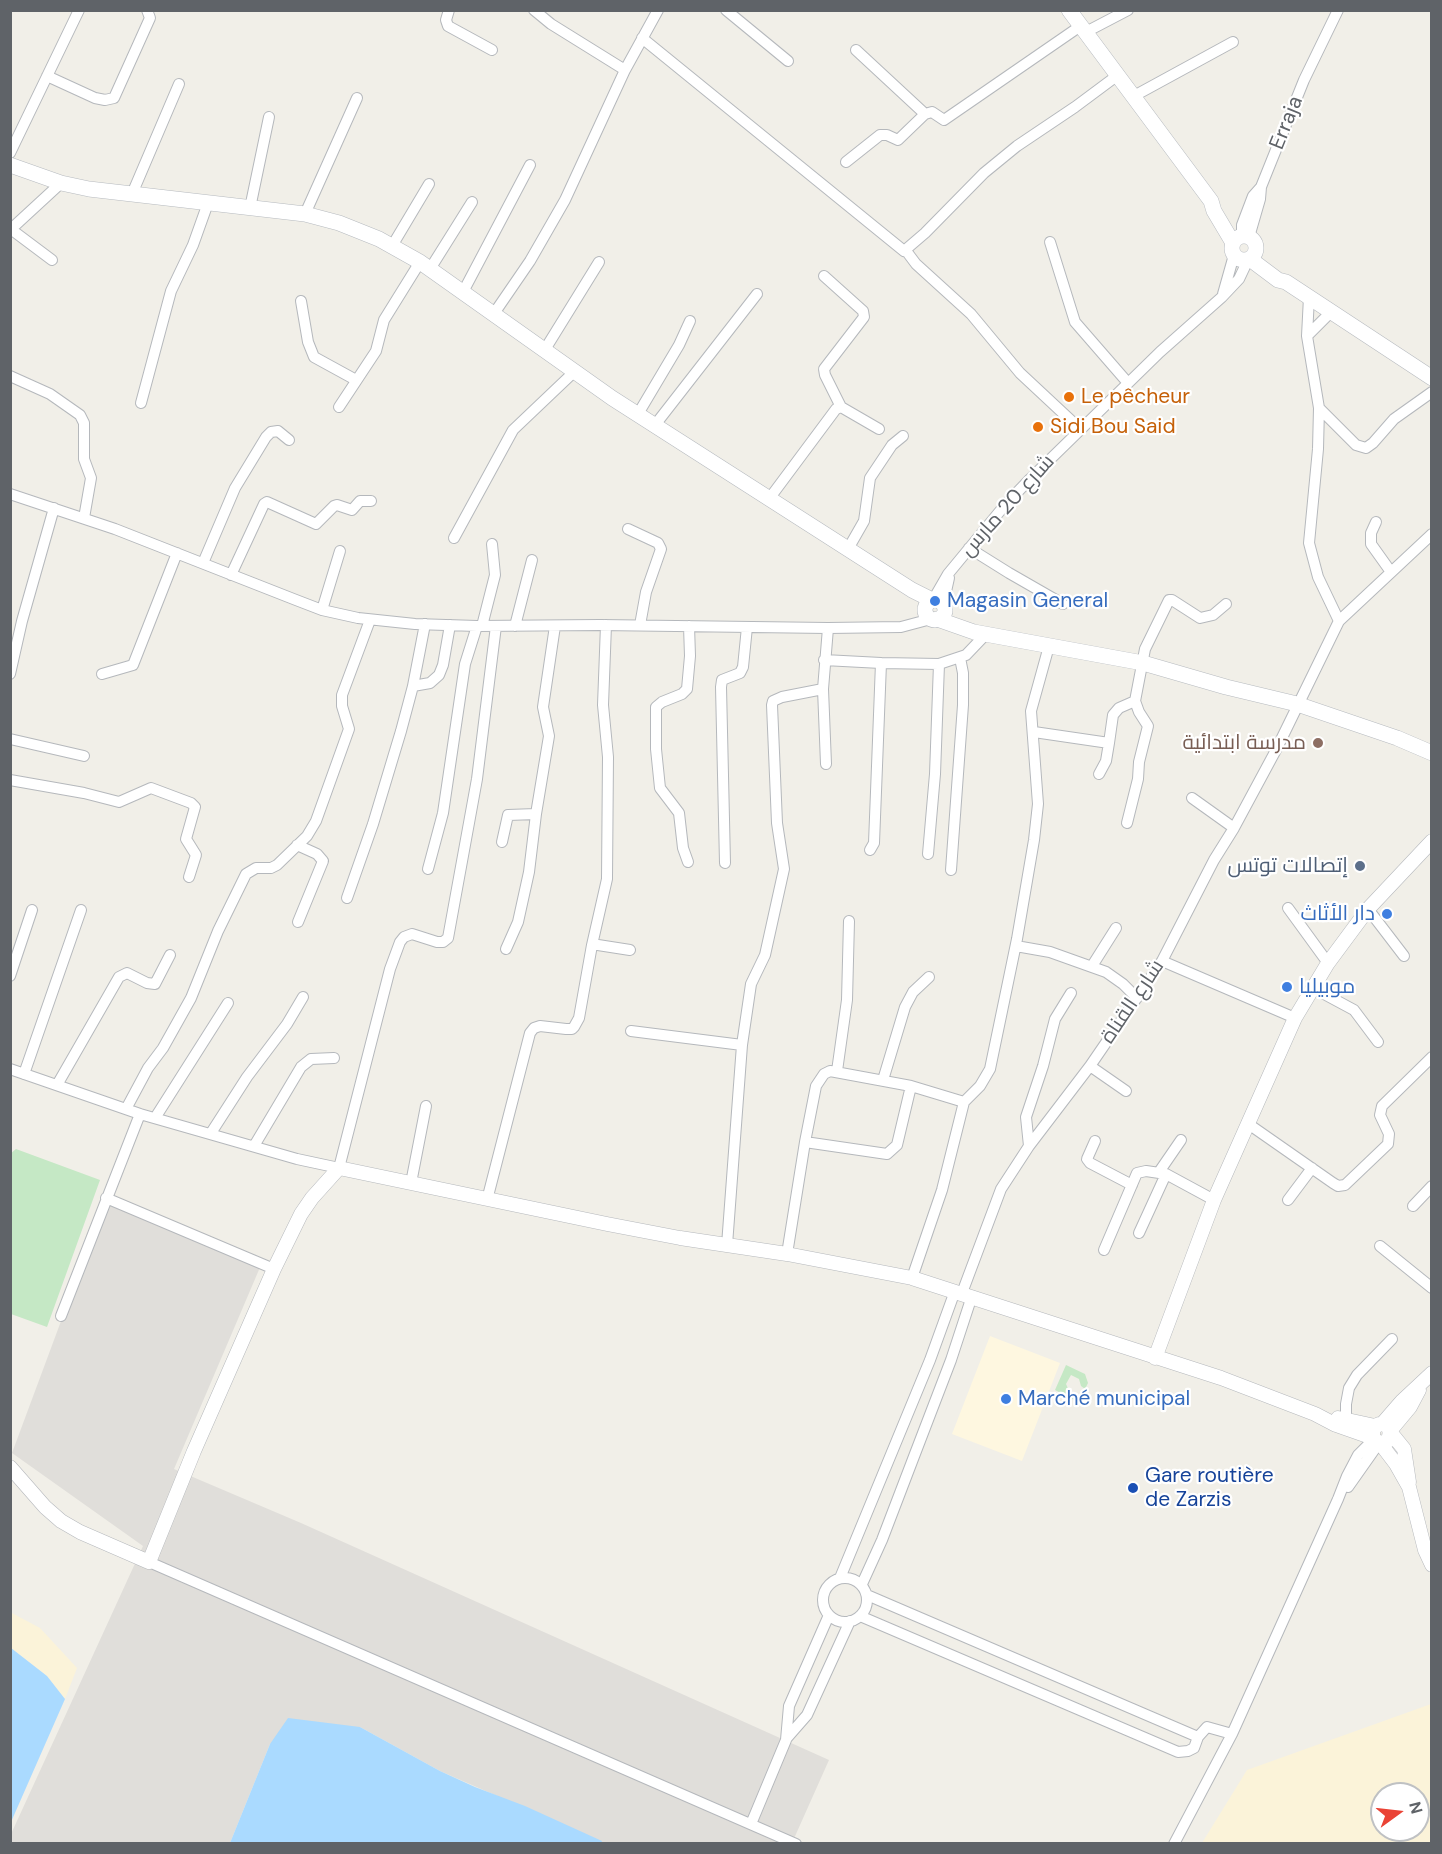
<!DOCTYPE html>
<meta charset="utf-8">
<style>
body{margin:0}
#map{position:relative;width:1442px;height:1854px;overflow:hidden;background:#f1efe8;font-family:"DM Sans",sans-serif}
canvas{display:block}
.frame{position:absolute;inset:0;border:12px solid #5f6368;pointer-events:none}
.north{position:absolute;left:1370px;top:1782px;width:60px;height:60px;box-sizing:border-box;background:#fff;border:2px solid #bfc1c3;border-radius:50%;rotate:75deg;font-size:16px;font-weight:700;line-height:24px;text-align:center;color:#5f6368}
.north::after{content:'';display:block;margin:auto;width:21px;height:27px;background:#ea4335;clip-path:polygon(50% 0,100% 100%,50% 72%,0 100%)}
</style>
<div id="map">
<canvas width="1442" height="1854"></canvas>
<div class="frame"></div>
<div class="north">N</div>
</div>
<script>
const ctx = document.querySelector('canvas').getContext('2d');
ctx.lineJoin = 'round';
function fill(path, color) {
  ctx.fillStyle = color;
  ctx.fill(path, 'evenodd');
}
function toPath(rows) {
  const path = new Path2D();
  for (const r of rows) {
    if (r.length === 3) {
      path.moveTo(r[0] + r[2], r[1]);
      path.arc(r[0], r[1], r[2], 0, 2 * Math.PI);
      continue;
    }
    path.moveTo(r[0], r[1]);
    for (let i = 2; i < r.length; i += 2) path.lineTo(r[i], r[i + 1]);
  }
  return path;
}
function trace(path, color, width, dash) {
  ctx.strokeStyle = color;
  ctx.lineWidth = width;
  ctx.lineCap = dash ? 'butt' : 'round';
  ctx.setLineDash(dash || []);
  ctx.stroke(path);
}
function label(font, color, halo, rows, align = 'center') {
  ctx.font = font + ' "DM Sans",Cairo,sans-serif';
  ctx.lineWidth = 4.5;
  ctx.setLineDash([]);
  ctx.textBaseline = 'middle';
  ctx.strokeStyle = halo;
  ctx.fillStyle = color;
  for (const [text, x, y, turn = 0] of rows) {
    ctx.save();
    ctx.translate(x, y);
    ctx.rotate((+turn || 0) * Math.PI / 180);
    ctx.textAlign = isNaN(turn) ? turn : align;
    if (halo) ctx.strokeText(text, 0, 0);
    ctx.fillText(text, 0, 0);
    ctx.restore();
  }
}
fill(toPath([
 [990,1336,1060,1363,1022,1461,952,1434]
]), '#fef7e0');
fill(toPath([
 [106,1200,261,1265,174,1469,301,1523,829,1760,792,1843,601,1843,602,1842,440,1771,360,1727,270,1744,230,1843,11,1844,11,1834,143,1546,12,1453]
]), '#e0deda');
fill(toPath([
 [16,1149,100,1180,47,1327,11,1314,10,1154],
 [1066,1365,1085,1374,1088,1383,1085,1389,1081,1386,1079,1379,1071,1375,1066,1384,1070,1393,1082,1398,1080,1403,1055,1390]
]), '#c5e8c5');
fill(toPath([
 [10,1612,40,1628,77,1668,65,1699,47,1676,11,1648],
 [1431,1704,1431,1843,1202,1843,1247,1770],
 [1382,1794,1418,1794,1418,1830,1382,1830]
]), '#fbf3d9');
fill(toPath([
 [11,1648,47,1676,65,1699,11,1822],
 [288,1718,360,1727,440,1771,475,1787,525,1806,602,1841,601,1844,230,1843,270,1744]
]), '#aadaff');
const minor = toPath([
 [449,10,446,20,448,26,492,50],
 [534,10,551,24,625,70],
 [726,10,788,61],
 [1084,33,1128,10],
 [642,38,904,251,925,233,984,173,1017,146,1075,107,1118,75],
 [856,50,925,114,932,112,944,120,1079,27],
 [47,76,95,98,105,100,114,98,150,18,147,10],
 [1134,96,1233,42],
 [10,153,79,10],
 [846,162,880,135,887,135,898,140,925,114],
 [132,194,179,84],
 [250,208,269,117],
 [305,214,357,98],
 [10,230,61,183],
 [12,230,52,260],
 [1242,236,1242,225,1253,196,1261,187,1304,80,1338,10],
 [1249,237,1260,199,1261,187],
 [1050,242,1075,322,1128,383],
 [392,246,429,184],
 [904,251,907,252,916,264,971,314,1020,373,1080,429],
 [430,269,472,202],
 [824,276,863,311,864,317,824,369,825,375,841,407],
 [463,292,530,165],
 [1223,294,1234,255],
 [1309,297,1307,336,1319,408,1318,449,1309,543,1318,577,1339,621],
 [301,301,308,342,314,357,356,380],
 [493,315,530,261,565,200,625,70,658,10],
 [1307,336,1331,312],
 [544,351,599,262],
 [10,376,50,394,80,415,84,423,84,459,91,478,84,518],
 [141,403,171,291,193,245,208,203],
 [339,407,376,351,384,320,420,262],
 [1319,408,1356,445,1366,448,1373,443,1394,419,1432,392],
 [638,414,679,345,690,321],
 [655,425,757,294],
 [10,494,115,529,296,600,322,610,358,618,415,624,477,626,600,625,828,628,901,627,931,619],
 [769,499,836,409,841,407,879,429],
 [1376,522,1371,533,1371,544,1391,572],
 [628,529,658,543,661,549,646,592,640,625],
 [454,538,513,430,574,372],
 [969,548,1009,573,1063,604],
 [848,549,864,521,870,478,892,445,903,436],
 [203,563,235,488,266,437,271,432,278,431,289,440],
 [231,575,264,504,267,502,316,524,334,506,337,505,352,510,360,501,371,501],
 [933,600,948,574,1005,505,1030,479,1160,352,1222,297,1239,279,1248,260],
 [943,605,949,578],
 [322,610,340,551],
 [482,626,495,575,492,544],
 [515,626,532,560],
 [824,660,881,663,874,843,870,850],
 [881,663,939,664,935,774,928,854],
 [939,664,966,655,987,633],
 [10,674,22,621,54,508],
 [102,674,133,665,177,553],
 [413,686,430,683,439,675,443,665,450,625],
 [823,689,826,764],
 [1034,732,1109,743,1113,715,1119,708,1135,701],
 [10,739,84,756],
 [1099,774,1106,761,1109,743],
 [10,780,84,793,119,802,151,788,191,803,195,807,186,839,196,855,189,877],
 [1192,798,1234,828],
 [1127,823,1138,779,1139,762,1148,726,1139,712,1135,701,1145,649,1169,600,1172,600,1200,618,1213,615,1226,604],
 [502,842,508,815,536,814],
 [297,845,317,854,323,861,298,922],
 [688,862,683,848,679,813,660,788,656,749,656,707,662,702,682,694,687,689,690,656,689,626],
 [725,863,721,687,722,680,740,673,743,667,747,627],
 [428,869,443,813,465,664,477,626],
 [951,870,963,705,963,673,960,658],
 [347,898,373,824,401,731,413,686,425,624],
 [1288,908,1328,963],
 [1368,909,1404,956],
 [592,945,607,879,608,757,603,705,606,625],
 [1016,946,1050,952,1106,972,1123,984,1137,998],
 [506,949,518,922,529,872,536,814,549,736,543,707,555,626],
 [1162,961,1295,1018],
 [1092,966,1116,928],
 [10,976,32,910],
 [1313,988,1354,1010,1378,1042],
 [631,1031,742,1045,751,984,765,955,784,869,777,823,772,705,773,701,782,697,823,689,828,628],
 [1090,1066,1126,1091],
 [10,1069,140,1114,297,1159,339,1168,390,969,400,942,404,937,412,934,437,942,443,942,448,938,477,779,496,626],
 [837,1071,847,1000,849,921],
 [24,1074,81,910],
 [883,1080,905,1007,913,992,929,977],
 [57,1085,119,977,127,973,147,983,155,984,170,955],
 [911,1086,897,1145,887,1154,805,1142,816,1086,824,1074,830,1071,911,1086,964,1102,942,1190,912,1278],
 [964,1102,980,1086,990,1069,1017,939,1034,840,1038,804,1031,711,1049,646],
 [126,1109,148,1068,163,1048,191,998,218,931,246,874,256,868,271,868,277,865,307,836,316,821,349,729,342,706,342,695,370,620],
 [155,1118,228,1003],
 [1247,1123,1333,1183,1338,1186,1345,1185,1388,1144,1389,1134,1380,1115,1382,1106,1432,1057],
 [211,1133,247,1077,287,1024,303,997],
 [1095,1141,1087,1159,1090,1163,1132,1185],
 [254,1146,301,1067,311,1059,334,1058],
 [1029,1146,1026,1117,1043,1066,1055,1019,1071,993],
 [1159,1172,1181,1140],
 [411,1183,426,1106],
 [106,1198,274,1269],
 [487,1200,530,1033,534,1028,540,1026,566,1029,572,1029,574,1027,579,1018,592,945,598,945,630,950],
 [1288,1200,1312,1168],
 [1413,1206,1432,1186],
 [1139,1233,1166,1174],
 [727,1245,742,1045],
 [1380,1246,1432,1288],
 [1104,1250,1137,1173,1146,1171,1166,1174,1214,1200],
 [787,1254,805,1142],
 [962,1293,1001,1189,1029,1146,1090,1066,1162,961,1214,860,1234,828,1276,750,1339,621,1432,534],
 [61,1316,140,1114],
 [1346,1420,1346,1404,1349,1388,1357,1375,1392,1339],
 [1348,1487,1379,1443],
 [149,1562,796,1844],
 [840,1578,930,1360,955,1291],
 [845,1600,22],
 [862,1584,882,1540,913,1459,951,1360,972,1296],
 [867,1595,1198,1737],
 [860,1616,1178,1752,1188,1751,1194,1748,1198,1737,1207,1727,1232,1734],
 [786,1739,807,1715,850,1621],
 [751,1824,786,1740,789,1706,829,1615],
 [1174,1844,1232,1734,1338,1499,1347,1476,1358,1455,1373,1440]
]);
const tertiary = toPath([
 [1155,1358,1214,1200,1295,1018,1328,963,1368,909,1432,841],
 [1338,1418,1375,1426],
 [1382,1424,1402,1401,1432,1373],
 [1390,1431,1410,1407,1419,1390],
 [1391,1433,1404,1449,1409,1482],
 [1380,1443,1396,1464,1409,1487,1425,1550,1432,1565],
 [10,1467,45,1507,61,1521,80,1532,149,1562,194,1451,274,1269,301,1214,312,1198,339,1168,607,1224,680,1238,787,1254,912,1278,1221,1378,1315,1414,1336,1425,1373,1438,1379,1443,1388,1441,1390,1431,1386,1425,1379,1424,1373,1429,1373,1438]
]);
const secondary = toPath([
 [1069,10,1211,201,1214,211,1233,243],
 [10,165,61,183,89,189,305,214,339,223,379,239,420,262,612,398,912,590,932,600],
 [1244,248,12],
 [1250,259,1278,280,1286,282,1432,378],
 [935,610,10],
 [937,619,974,632,1143,663,1226,687,1297,704,1397,738,1432,753]
]);
trace(minor, '#b5b8bc', 12);
trace(tertiary, '#b5b8bc', 15);
trace(secondary, '#b6babf', 16);
trace(minor, '#fff', 10);
trace(tertiary, '#fff', 14);
trace(secondary, '#fff', 15);
for (const [x, y, r, color] of [
 [1069,397,6,"#e8710a"],
 [1038,427,6,"#e8710a"],
 [935,601,6,"#3f7fe0"],
 [1318,743,6,"#8d6e63"],
 [1360,866,6,"#5c6f8a"],
 [1387,914,6,"#3f7fe0"],
 [1287,987,6,"#3f7fe0"],
 [1006,1399,6,"#3f7fe0"],
 [1133,1488,6,"#1a4fb4"]
]) {
  const dot = new Path2D();
  dot.arc(x, y, r, 0, 2 * Math.PI);
  ctx.fillStyle = color;
  ctx.fill(dot);
  trace(dot, '#fff', 2);
}
label('21px', '#5f6368', '#fff', [
 ["Erraja",1287,123,-68],
 ["شارع 20 مارس",1008,506,-48],
 ["شارع القناة",1133,1002,-56]
]);
label('21px', '#c56008', '#fff', [
 ["Le pêcheur",1081,397],
 ["Sidi Bou Said",1050,427]
], 'left');
label('21px', '#366cbe', '#fff', [
 ["Magasin General",947,601],
 ["دار الأثاث",1375,914,"right"],
 ["موبيليا",1299,987],
 ["Marché municipal",1018,1399]
], 'left');
label('21px', '#785e54', '#fff', [
 ["مدرسة ابتدائية",1306,743]
], 'right');
label('21px', '#4e5e75', '#fff', [
 ["إتصالات توتس",1348,866]
], 'right');
label('21px', '#164399', '#fff', [
 ["Gare routière",1145,1476],
 ["de Zarzis",1145,1500]
], 'left');
</script>
